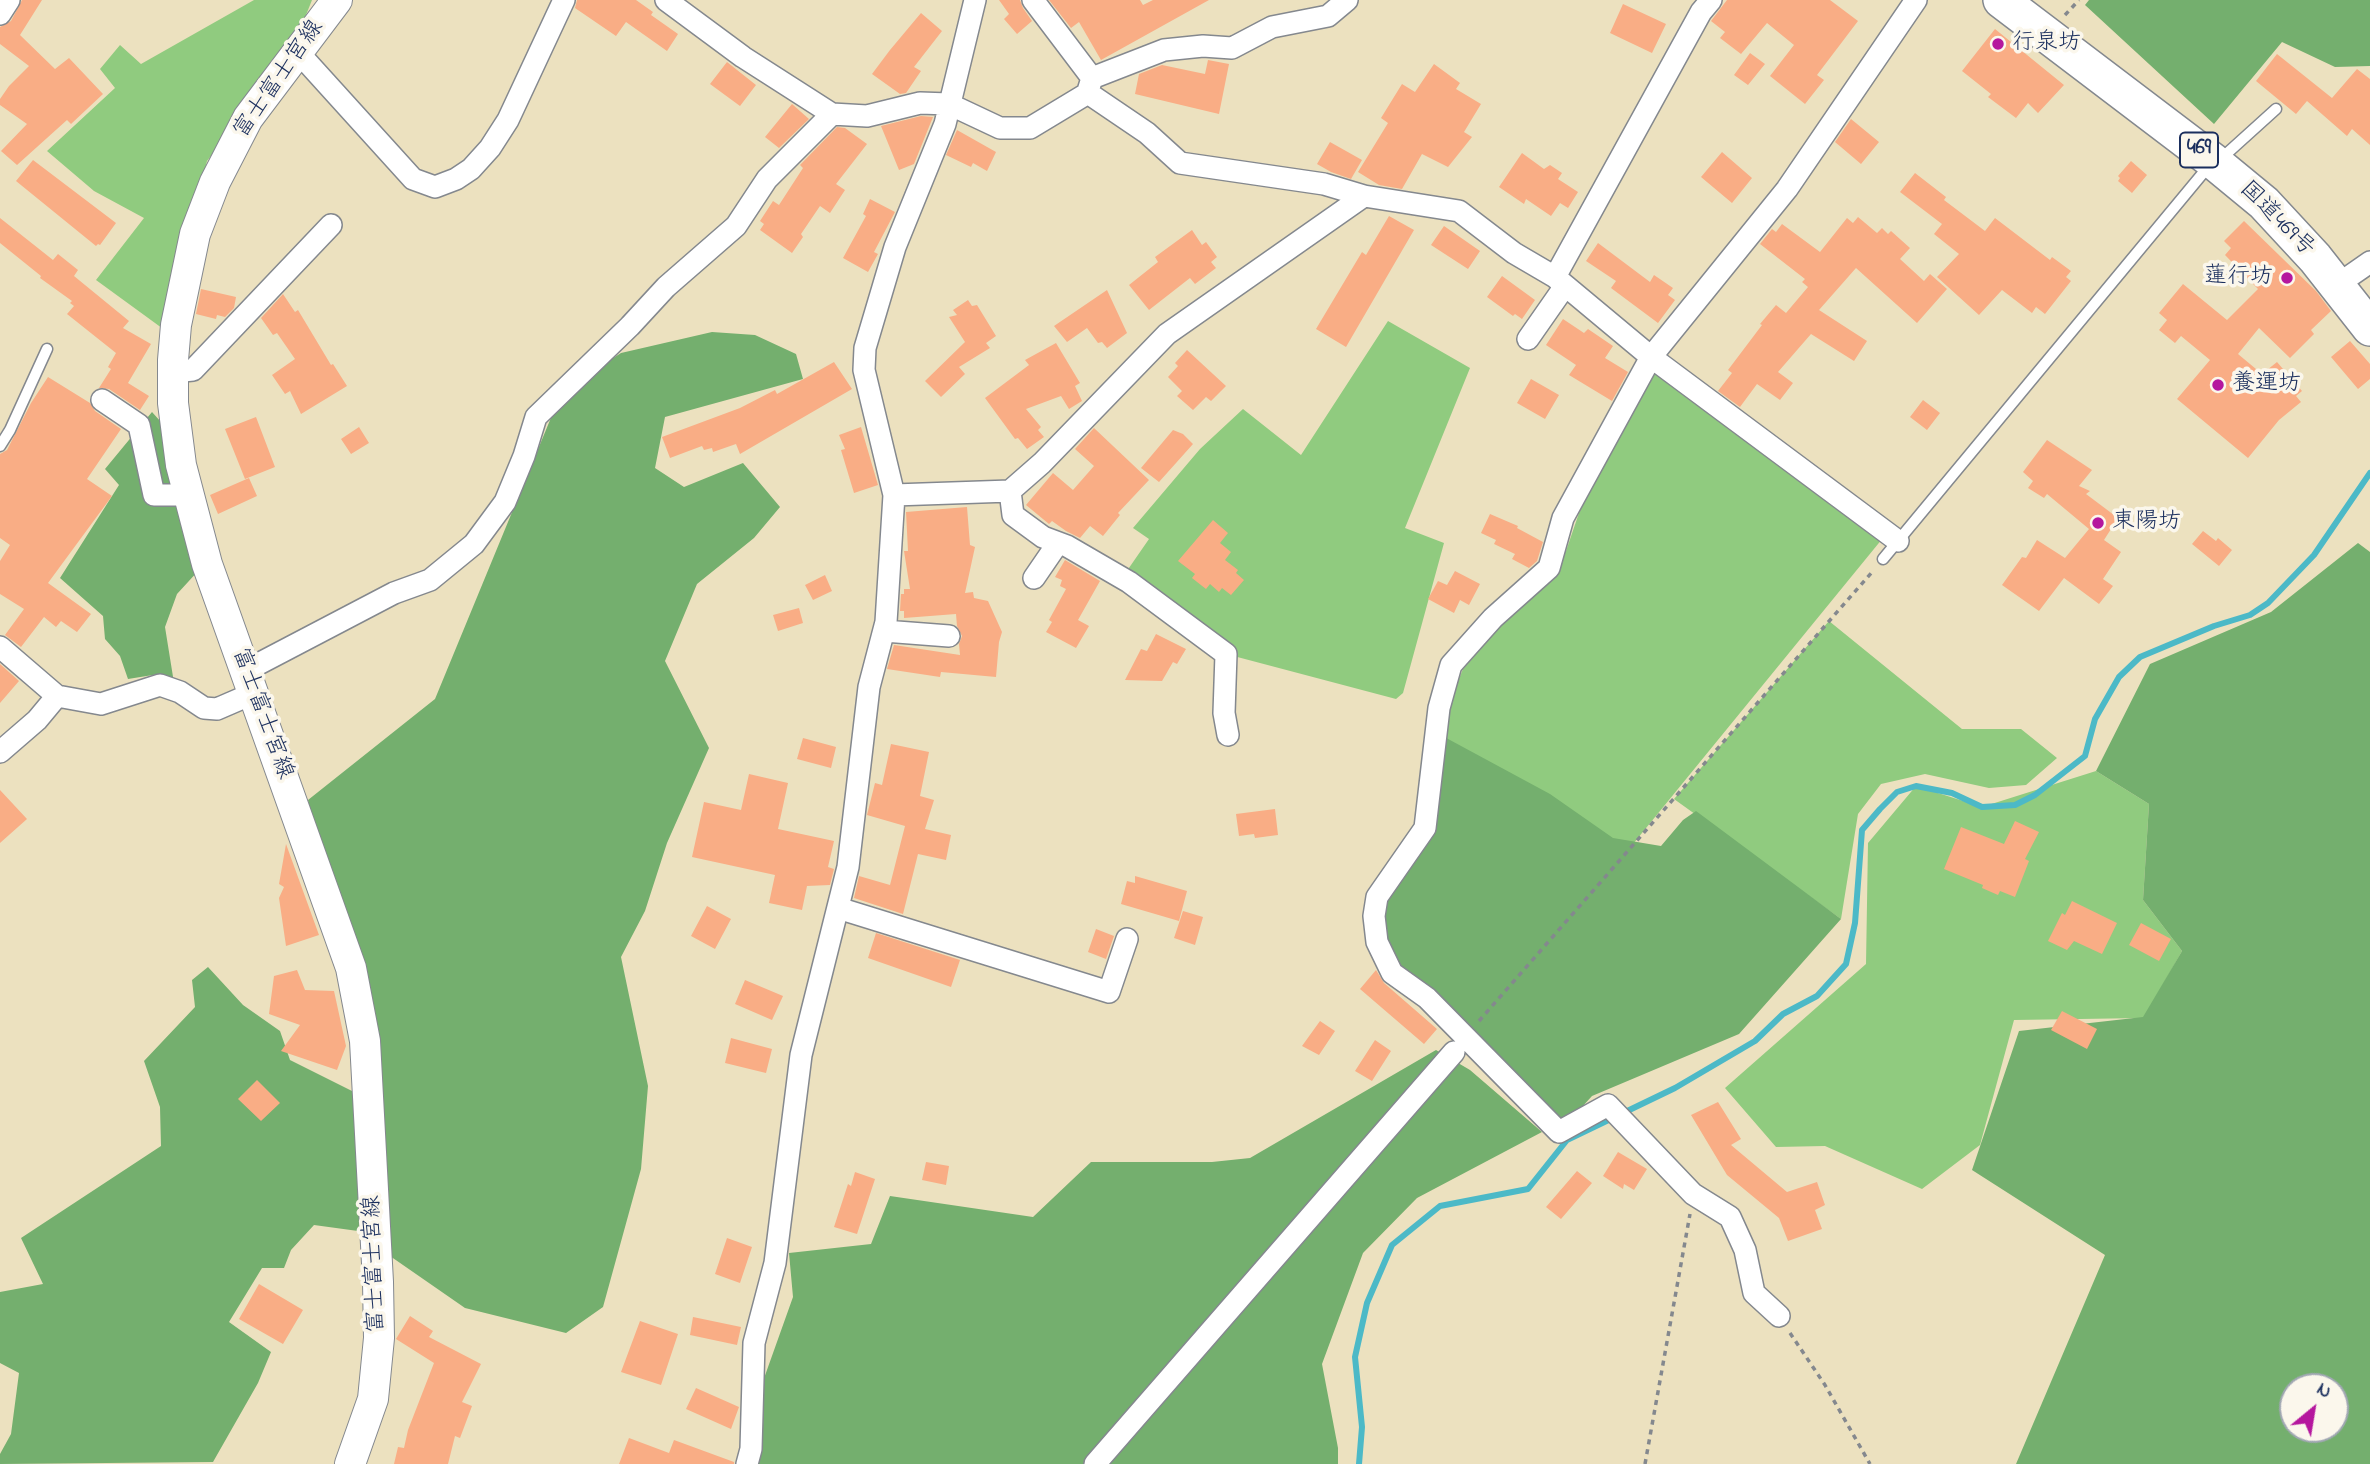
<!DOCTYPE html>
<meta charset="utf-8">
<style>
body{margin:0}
#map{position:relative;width:2370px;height:1464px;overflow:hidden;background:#ece1bf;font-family:"Indie Flower",sans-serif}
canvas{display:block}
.north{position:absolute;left:2279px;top:1373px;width:70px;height:70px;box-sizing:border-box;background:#fbf7ec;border:2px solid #a1a7b3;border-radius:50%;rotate:30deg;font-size:19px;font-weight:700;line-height:28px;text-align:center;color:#1b2f5e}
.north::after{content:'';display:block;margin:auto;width:24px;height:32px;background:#b5179e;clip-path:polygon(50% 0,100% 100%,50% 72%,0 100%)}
</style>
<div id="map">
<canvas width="2370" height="1464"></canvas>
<div class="north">N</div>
</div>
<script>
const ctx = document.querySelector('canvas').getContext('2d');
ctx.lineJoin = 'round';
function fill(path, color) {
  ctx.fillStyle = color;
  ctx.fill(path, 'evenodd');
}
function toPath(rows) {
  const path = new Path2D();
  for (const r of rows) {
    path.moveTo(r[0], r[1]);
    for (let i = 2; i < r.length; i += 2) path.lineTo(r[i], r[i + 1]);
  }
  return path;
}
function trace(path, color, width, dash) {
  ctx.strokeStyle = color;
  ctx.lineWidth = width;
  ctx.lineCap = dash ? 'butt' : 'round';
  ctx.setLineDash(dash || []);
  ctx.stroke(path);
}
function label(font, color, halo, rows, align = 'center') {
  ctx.font = font + ' "Indie Flower","Klee One",sans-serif';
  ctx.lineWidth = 7;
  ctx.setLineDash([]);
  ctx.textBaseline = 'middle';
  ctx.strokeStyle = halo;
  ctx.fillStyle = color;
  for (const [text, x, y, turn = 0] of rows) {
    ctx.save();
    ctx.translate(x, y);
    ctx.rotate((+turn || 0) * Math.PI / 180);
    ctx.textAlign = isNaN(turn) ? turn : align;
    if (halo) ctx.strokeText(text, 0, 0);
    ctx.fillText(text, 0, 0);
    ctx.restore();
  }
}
fill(toPath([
 [254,0,312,0,292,50,207,161,166,331,96,280,144,218,94,191,47,151,115,88,100,69,120,45,141,64],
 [1388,321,1470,368,1405,528,1444,543,1403,693,1396,699,1226,654,1122,578,1149,539,1133,528,1200,449,1243,409,1301,455],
 [1651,357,1887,533,1624,855,1437,733,1463,669,1566,551,1579,513],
 [1829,621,1962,729,2021,729,2057,758,2026,785,1989,788,1925,774,1881,784,1858,814,1841,919,1674,799],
 [2096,771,2149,804,2143,900,2182,951,2144,1018,2014,1020,1980,1145,1922,1189,1825,1146,1776,1147,1725,1088,1866,964,1868,843,1916,786,1982,807]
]), '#90cb7f');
fill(toPath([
 [2089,0,2370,0,2370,66,2335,67,2282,42,2214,124,2085,5],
 [712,332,755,335,796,354,803,379,665,417,655,468,684,487,743,463,780,507,754,538,697,584,665,661,709,748,667,843,645,911,621,957,648,1086,641,1169,603,1307,566,1333,465,1308,390,1256,308,800,435,699,562,391,621,353],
 [152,412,161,422,199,570,177,594,165,627,174,683,159,674,128,679,120,656,105,639,103,616,60,578,119,485,105,469],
 [2358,543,2370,552,2370,1464,2016,1464,2105,1255,1972,1170,2019,1031,2143,1017,2182,951,2143,900,2149,804,2096,771,2150,664,2271,612],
 [2293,1387,2335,1387,2335,1429,2293,1429],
 [1437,733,1550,794,1613,838,1661,846,1683,820,1696,811,1841,919,1739,1034,1592,1096,1559,1132,1386,962,1380,903,1428,840],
 [208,967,243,1005,280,1031,290,1060,354,1092,374,1205,358,1231,314,1225,291,1250,284,1268,262,1268,229,1322,271,1352,258,1383,213,1462,0,1464,0,1454,11,1434,19,1373,0,1363,0,1292,43,1284,21,1238,161,1146,160,1107,144,1061,195,1007,192,980],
 [1436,1050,1470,1070,1542,1132,1417,1198,1363,1253,1322,1364,1338,1448,1338,1464,737,1464,752,1412,793,1297,789,1253,871,1244,890,1196,1033,1217,1091,1162,1212,1162,1250,1158]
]), '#74af6e');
trace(toPath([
 [1359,1464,1362,1427,1355,1357,1367,1303,1392,1245,1440,1206,1528,1189,1567,1140,1675,1088,1755,1041,1783,1014,1817,996,1846,964,1855,923,1862,830,1880,809,1897,792,1916,786,1952,793,1982,807,2015,805,2035,795,2085,756,2095,719,2119,677,2140,657,2214,626,2250,615,2268,603,2314,555,2370,473]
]), '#4cb9c7', 6);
fill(toPath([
 [22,0,42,0,20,35,55,69,69,58,103,94,71,124,67,120,17,165,1,151,27,124,0,105,0,99,9,86,29,66,0,44,0,27,11,21],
 [577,0,636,0,653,12,651,15,678,34,667,51,626,22,616,36,575,8],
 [999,0,1020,0,1023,8,1032,21,1017,34,1004,19,1009,14],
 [1049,0,1140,0,1143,5,1153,0,1209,0,1101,60,1079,22,1071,28],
 [1727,0,1830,0,1858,21,1817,75,1824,80,1805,104,1770,76,1794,45,1767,23,1741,54,1720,38,1725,32,1711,21],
 [1623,4,1666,24,1652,53,1610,33],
 [921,13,942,31,914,67,921,71,906,93,900,94,872,74,890,50],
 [1995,29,2064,85,2038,113,2028,103,2016,118,1988,97,1991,94,1962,71],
 [1750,53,1765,64,1748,85,1734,75],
 [2277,54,2332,98,2357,69,2370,79,2370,145,2352,129,2347,136,2307,101,2296,114,2256,81],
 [1208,60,1229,64,1219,114,1135,94,1139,74,1162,65,1205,74],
 [727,62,756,85,740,106,710,84],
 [1434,64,1460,83,1456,89,1481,104,1464,132,1472,137,1448,167,1422,154,1402,189,1379,185,1358,172,1388,123,1381,118,1402,84,1415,92],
 [792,104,809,119,779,148,765,137],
 [921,116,933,117,914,164,899,170,881,126],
 [1851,119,1879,142,1861,164,1835,142],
 [837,127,845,128,867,144,836,184,845,190,830,213,820,206,801,234,803,237,792,253,760,230,764,224,760,221,773,201,779,205,803,168,800,165],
 [957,130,996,152,987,171,973,163,971,167,946,155],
 [1330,142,1362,160,1351,179,1331,172,1317,164],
 [1722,152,1752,178,1732,203,1701,177],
 [1522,153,1544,169,1550,165,1562,173,1558,179,1578,192,1568,208,1560,203,1551,216,1526,199,1524,204,1499,187],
 [33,160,116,223,100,245,98,244,96,246,16,181],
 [2131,161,2147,175,2132,193,2118,181,2120,178,2118,176],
 [1915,173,1946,197,1944,200,1985,231,1995,218,2050,260,2052,257,2071,271,2066,277,2071,281,2045,314,2036,307,2032,313,2002,290,1979,315,1937,277,1959,254,1934,234,1942,224,1900,192],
 [870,199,895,212,874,252,878,254,868,272,843,258,866,216,863,214],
 [1389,216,1414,230,1346,347,1316,329,1362,252,1366,255],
 [1858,217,1877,233,1882,228,1888,234,1891,231,1910,248,1900,259,1924,281,1930,274,1947,289,1917,323,1856,268,1819,310,1867,341,1854,361,1811,334,1778,372,1793,383,1780,400,1757,384,1740,407,1718,391,1732,373,1728,370,1762,325,1760,324,1776,305,1786,313,1808,287,1802,282,1805,279,1760,244,1772,229,1776,232,1782,224,1820,252,1847,218,1853,223],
 [0,218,53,260,58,254,78,270,74,276,129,321,123,328,151,344,128,383,149,396,140,410,109,389,99,388,111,369,108,367,116,353,67,314,74,306,70,303,72,301,40,278,41,276,0,243],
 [2244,221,2316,291,2331,311,2311,330,2314,334,2290,358,2259,328,2238,354,2262,374,2277,362,2302,391,2296,396,2301,402,2279,420,2248,458,2177,399,2210,360,2181,336,2175,343,2159,330,2167,320,2159,313,2183,284,2227,320,2258,289,2225,255,2231,248,2224,241],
 [1444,226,1480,251,1468,269,1431,245],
 [1192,230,1202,245,1206,242,1217,257,1211,262,1216,268,1195,284,1190,278,1149,310,1129,285,1158,262,1155,257],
 [1598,243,1650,282,1654,275,1673,288,1668,295,1675,300,1658,323,1611,288,1616,281,1586,261],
 [1502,276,1535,300,1522,319,1515,314,1513,316,1487,297],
 [201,289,236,297,234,308,225,317,217,315,216,319,196,314],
 [1107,290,1127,333,1107,348,1102,342,1098,343,1087,328,1067,342,1054,326],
 [283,294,295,312,298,310,331,365,333,364,347,386,301,414,290,391,285,394,272,375,295,359,277,333,273,335,261,318],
 [968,300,972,306,977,305,996,336,986,343,990,348,959,367,965,374,941,397,925,381,965,342,949,317,957,315,953,310],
 [1563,319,1584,333,1588,329,1613,346,1605,358,1628,372,1612,401,1569,375,1576,365,1546,345],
 [2350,341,2370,364,2370,379,2358,389,2331,357],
 [1056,343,1080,383,1075,386,1082,401,1069,409,1061,396,1026,409,1041,427,1038,430,1044,437,1027,449,1018,438,1015,439,985,398,1029,365,1025,360],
 [1187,350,1226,386,1211,401,1206,397,1193,410,1177,396,1182,391,1168,377,1178,366,1175,363],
 [834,362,852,389,740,454,736,444,713,452,712,448,704,450,702,446,670,458,662,437,740,408,775,390,777,394],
 [48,377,90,403,95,411,121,429,87,479,112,496,48,583,91,614,77,632,61,621,56,627,44,617,21,647,5,635,24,609,0,594,0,561,10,545,0,538,0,454,7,450,31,403],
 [1531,379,1559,395,1545,419,1517,403],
 [1923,400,1940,413,1927,430,1910,417],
 [256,417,275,467,245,479,225,429],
 [359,427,369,443,351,454,341,439],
 [861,427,878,485,854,493,841,450,845,449,839,435],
 [1094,428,1149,480,1118,513,1120,515,1103,536,1090,526,1080,538,1066,531,1052,521,1049,524,1026,505,1053,473,1073,490,1094,466,1075,449],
 [1173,430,1183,434,1193,444,1159,482,1141,468],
 [2047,440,2092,470,2079,486,2090,491,2086,494,2118,518,2104,540,2121,552,2103,579,2113,586,2099,604,2064,578,2039,611,2002,585,2022,557,2026,558,2037,540,2065,558,2089,529,2047,494,2044,498,2028,488,2033,481,2023,472],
 [249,478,257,496,218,514,210,495],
 [967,507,970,545,975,547,965,593,973,592,974,598,988,601,1002,632,999,642,996,677,941,672,940,677,887,669,894,645,960,655,959,644,962,636,957,626,956,614,904,618,904,611,900,611,901,594,904,594,904,589,910,589,904,551,908,551,906,512],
 [1490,514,1518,526,1517,528,1543,542,1537,561,1529,568,1512,559,1515,554,1494,544,1496,540,1481,533],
 [1213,520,1228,533,1220,543,1231,552,1225,560,1238,570,1236,573,1244,580,1231,595,1222,588,1219,592,1210,584,1206,589,1192,578,1195,574,1178,561],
 [2203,531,2216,541,2218,538,2232,550,2219,566,2192,544],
 [1065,560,1100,581,1078,620,1089,626,1076,648,1046,632,1052,622,1049,620,1066,589,1060,586,1062,580,1055,577],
 [1455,571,1480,584,1469,605,1460,600,1454,613,1428,599,1438,581,1447,585],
 [825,575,832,591,813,600,805,585],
 [799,608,803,623,778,631,773,615],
 [1156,634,1186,649,1177,664,1173,662,1162,681,1125,680,1141,649,1147,651],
 [0,664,19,681,0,703],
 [803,738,836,747,831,768,797,759],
 [891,744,929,752,920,796,934,800,925,829,951,835,946,860,918,854,903,914,854,898,859,876,890,885,905,826,867,815,875,783,882,785],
 [749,774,788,783,778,829,834,841,828,867,834,869,830,885,807,886,802,910,769,903,775,875,692,857,704,802,741,810],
 [0,790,27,819,0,843],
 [1275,809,1278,835,1255,838,1254,834,1239,836,1236,814],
 [2015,821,2039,832,2025,859,2029,861,2015,897,2000,891,1998,895,1982,888,1983,885,1944,869,1961,827,2004,844],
 [286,844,319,935,286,946,279,898,284,887,279,884],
 [1135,876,1187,891,1179,921,1121,904,1127,881,1135,883],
 [2072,901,2117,923,2102,954,2074,941,2067,950,2048,941,2062,913,2065,915],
 [707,906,731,919,715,949,691,936],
 [1183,911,1203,917,1195,945,1174,938],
 [2141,923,2171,939,2159,961,2129,945],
 [1096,929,1114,936,1106,959,1088,952],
 [876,933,960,960,951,987,868,958],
 [297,970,305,990,334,991,346,1046,337,1070,281,1051,300,1025,269,1014,274,976],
 [1376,970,1384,983,1437,1029,1424,1044,1360,989],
 [745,980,783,996,772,1020,735,1004],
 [2062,1011,2097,1029,2087,1049,2051,1030],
 [1320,1021,1335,1031,1319,1055,1302,1046],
 [731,1038,772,1049,766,1073,725,1063],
 [1375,1040,1391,1051,1372,1081,1355,1071],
 [257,1080,280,1103,261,1121,238,1099],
 [1718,1102,1741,1139,1731,1145,1787,1192,1817,1182,1825,1205,1815,1210,1822,1229,1788,1241,1779,1218,1727,1175,1691,1115],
 [1618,1152,1647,1169,1634,1190,1624,1184,1623,1189,1603,1176],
 [926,1162,949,1166,946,1185,922,1180],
 [1577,1171,1592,1183,1561,1219,1546,1207],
 [855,1172,875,1179,857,1234,834,1227,848,1184,851,1186],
 [727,1238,752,1247,740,1283,715,1274],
 [259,1284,303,1310,283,1344,239,1319],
 [410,1316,433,1331,429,1337,481,1364,462,1402,472,1406,460,1438,455,1436,448,1464,394,1464,398,1447,404,1448,408,1430,434,1363,396,1339],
 [693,1317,741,1327,737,1345,690,1335],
 [640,1321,678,1334,661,1385,621,1372],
 [696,1388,739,1407,731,1429,686,1409],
 [629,1438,669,1453,674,1440,734,1462,734,1464,619,1464]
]), '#f9ad85');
const service = toPath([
 [0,446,10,430,47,349],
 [1883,559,2213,161,2224,156,2276,109]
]);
const minor = toPath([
 [666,0,743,57,832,114,867,116,920,103,949,104,1000,128,1030,128,1088,93,1147,133,1180,163,1324,184,1364,196,1459,211,1514,253,1555,277,1651,357,1898,541],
 [1033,0,1092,78,1088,91],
 [0,14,9,0],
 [297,51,413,179,435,187,456,179,471,169,490,148,508,120,564,0],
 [1092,78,1164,50,1203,46,1232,48,1272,27,1328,16,1347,0],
 [1555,277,1701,12,1711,0],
 [2337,285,2370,262],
 [1528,339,1565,286],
 [173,372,193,370,331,225],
 [102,400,139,425,154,495,188,495],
 [1010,491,1013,515,1043,537,1067,546,1129,582,1226,654,1224,713,1228,735],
 [894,495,1010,491,1042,463,1167,334,1364,196],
 [1034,578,1058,543],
 [884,631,949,636],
 [0,647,57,696,101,704,160,685,180,692,204,708,217,709,254,693],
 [245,671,394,593,430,580,474,544,505,502,524,456,536,417,630,326,666,287,736,226,767,179,832,114],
 [0,752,37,720,57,696],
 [838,908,1109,992,1127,939],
 [1779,1316,1754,1293,1745,1250,1730,1217,1693,1194,1608,1105,1559,1132,1427,998,1392,973,1377,942,1374,916,1377,897,1425,828,1439,708,1451,665,1493,618,1549,568,1563,518,1651,357,1787,189,1916,0],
 [747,1464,751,1449,754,1343,775,1263,801,1055,848,867,869,687,886,622,894,495,864,370,865,348,895,247,945,124,975,0],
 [1095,1464,1454,1052]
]);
const secondary = toPath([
 [337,0,248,118,215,182,195,234,176,325,173,360,173,403,181,465,207,564,351,968,365,1041,378,1282,379,1338,373,1399,350,1464]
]);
const trunk = toPath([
 [2001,0,2213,161,2264,203,2315,258,2370,328]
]);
trace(service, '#84888e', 13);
trace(minor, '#84888e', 24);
trace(secondary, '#84888e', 32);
trace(trunk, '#84888e', 38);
trace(toPath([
 [2065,15,2079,0],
 [1479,1021,1873,571],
 [1790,1333,1825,1385,1870,1464],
 [1645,1464,1690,1214]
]), '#84888e', 3.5, [5, 5]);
trace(service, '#fff', 10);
trace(minor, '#fff', 21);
trace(secondary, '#fff', 30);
trace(trunk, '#fff', 35);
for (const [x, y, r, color] of [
 [1998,44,7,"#b5179e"],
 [2287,278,7,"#b5179e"],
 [2218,385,7,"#b5179e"],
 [2098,523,7,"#b5179e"]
]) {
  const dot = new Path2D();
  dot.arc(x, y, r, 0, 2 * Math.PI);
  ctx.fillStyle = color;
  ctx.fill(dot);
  trace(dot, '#fbf7ec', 2.5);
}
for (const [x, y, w] of [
 [2199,150,38]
]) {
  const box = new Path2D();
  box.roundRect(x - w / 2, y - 17.5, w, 35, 5);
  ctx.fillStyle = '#fbf7ec';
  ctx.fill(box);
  trace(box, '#1b2f5e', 2);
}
label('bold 21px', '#1b2f5e', null, [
 ["469",2199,150]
]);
label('23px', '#1b2f5e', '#fbf7ec', [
 ["行泉坊",2012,44],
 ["蓮行坊",2273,278,"right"],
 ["養運坊",2232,385],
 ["東陽坊",2112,523]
], 'left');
label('23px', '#1b2f5e', '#fbf7ec', [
 ["富士富士宮線",280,80,-55],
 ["国道469号",2276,220,45],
 ["富士富士宮線",261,714,70],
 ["富士富士宮線",376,1264,-92]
]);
</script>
